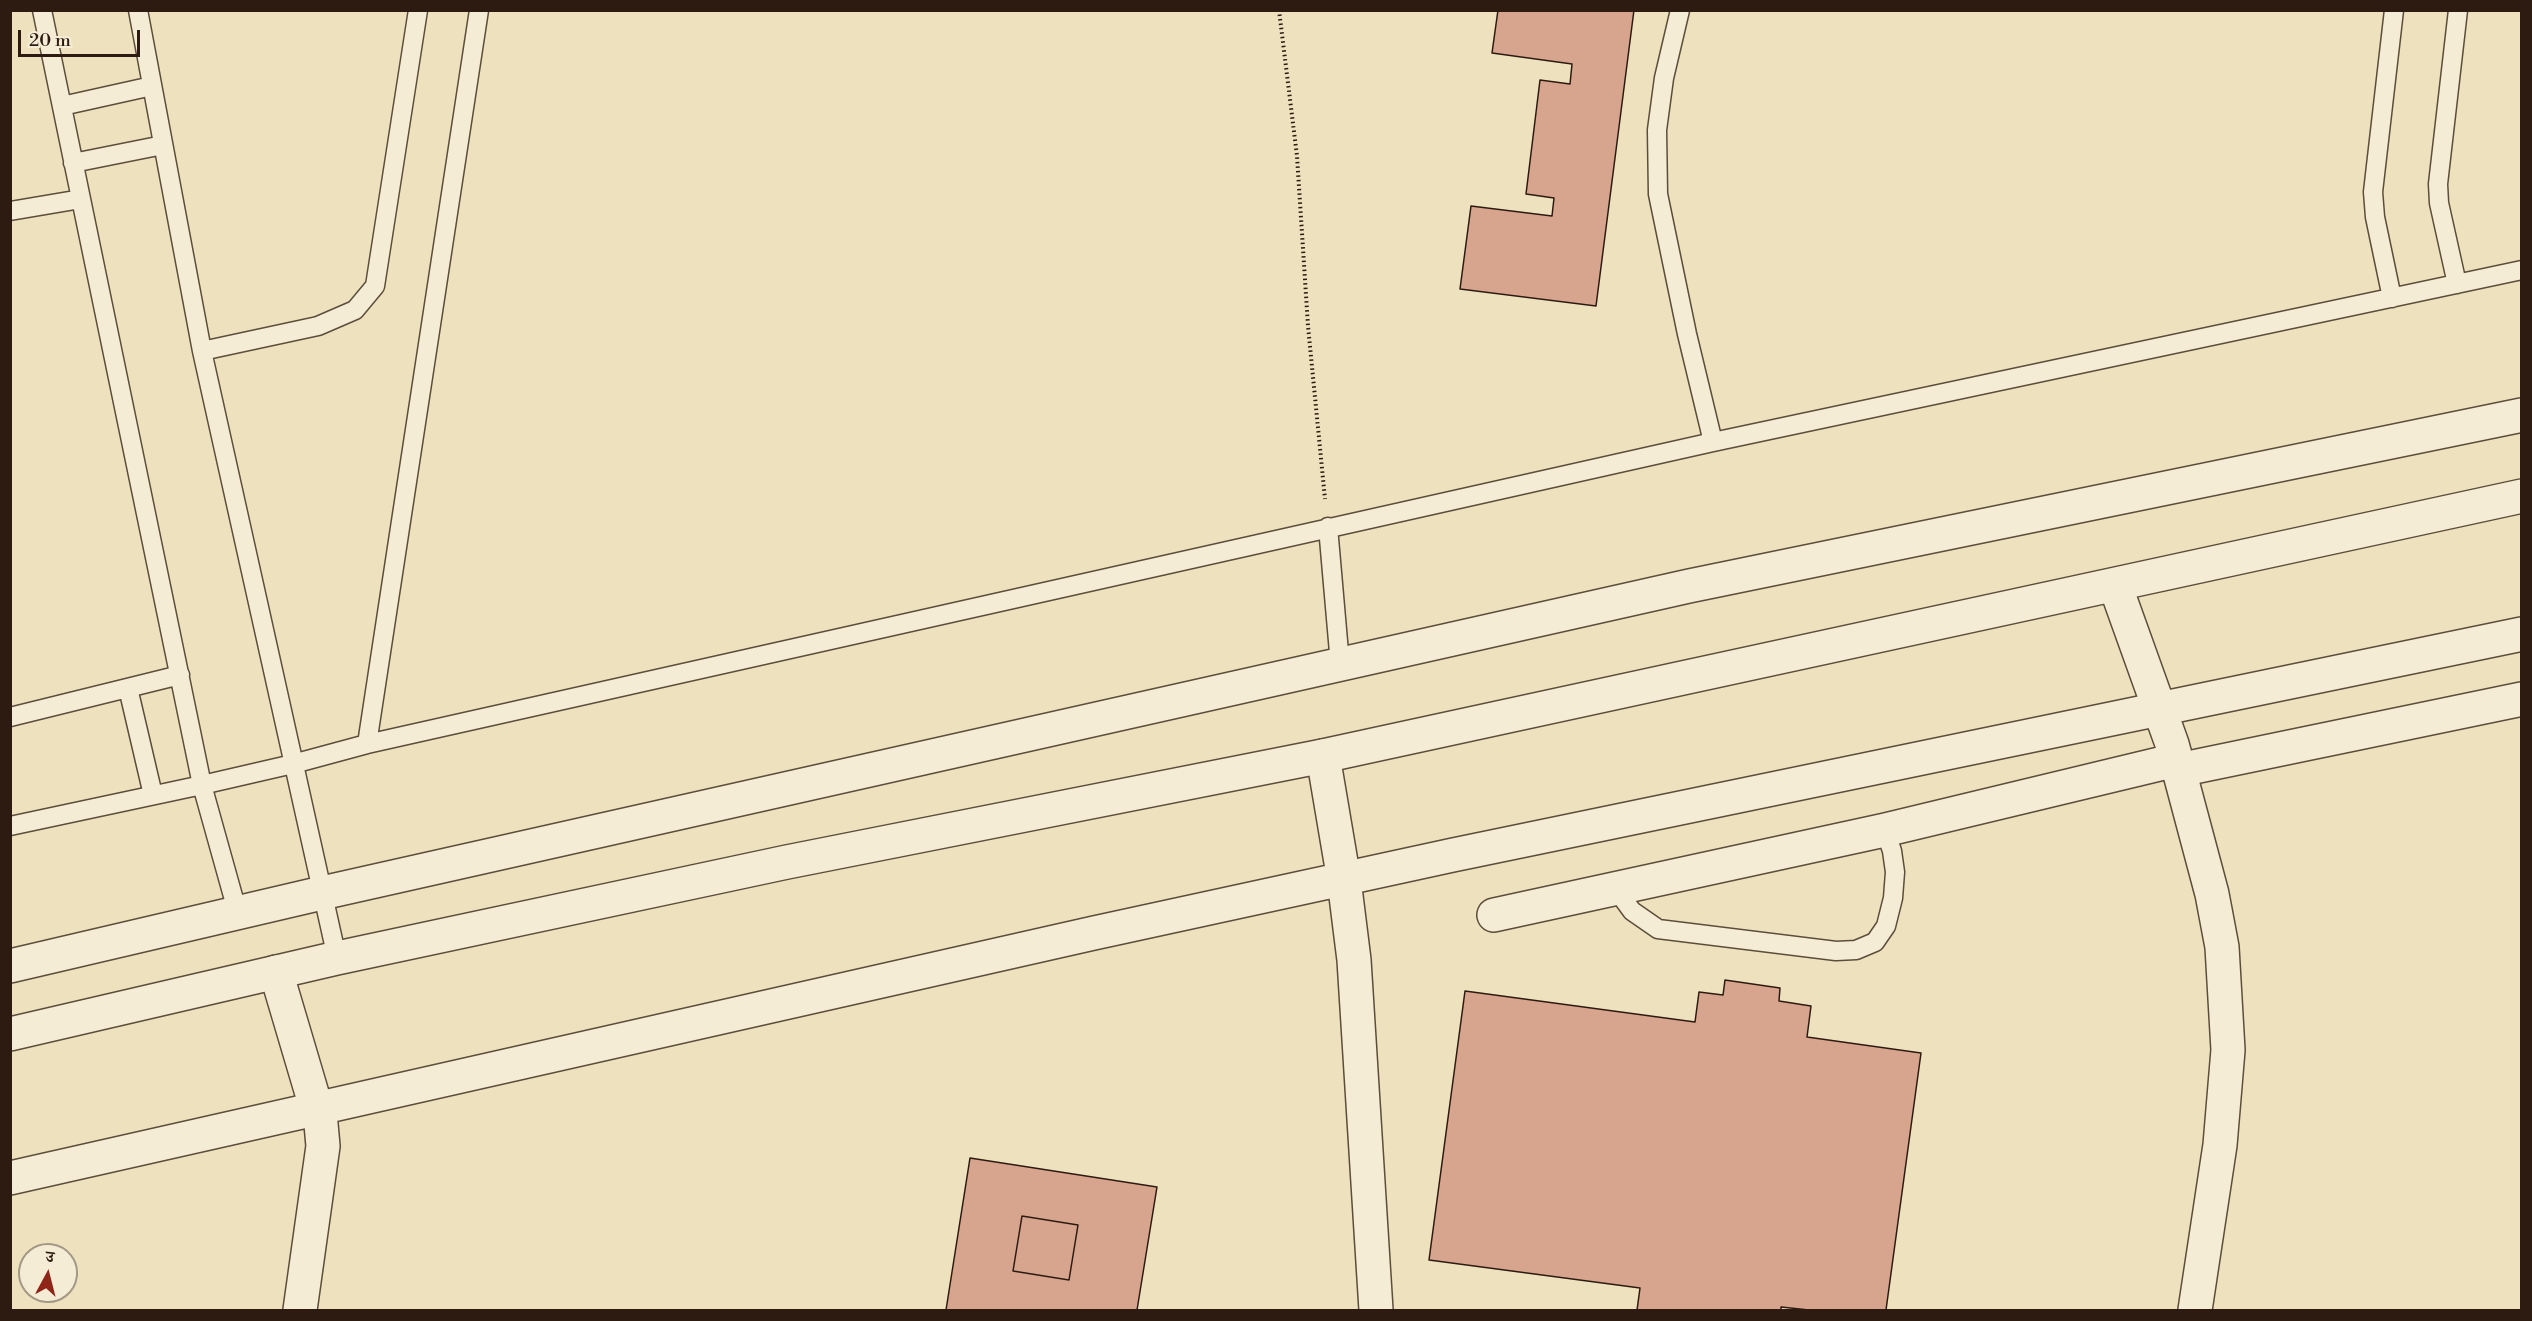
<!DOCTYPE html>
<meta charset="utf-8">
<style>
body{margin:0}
#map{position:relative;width:2532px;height:1321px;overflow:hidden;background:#eee2be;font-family:"Libre Bodoni","Noto Serif Devanagari",serif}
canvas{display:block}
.frame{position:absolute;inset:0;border:12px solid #2d1b11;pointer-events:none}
.north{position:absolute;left:18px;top:1243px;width:60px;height:60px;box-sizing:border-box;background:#f4ecd5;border:2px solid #a49887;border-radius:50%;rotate:7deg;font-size:16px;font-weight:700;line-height:24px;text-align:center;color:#2d1b11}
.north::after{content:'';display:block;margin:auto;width:21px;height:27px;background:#8f2418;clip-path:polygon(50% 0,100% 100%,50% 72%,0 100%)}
.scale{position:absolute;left:18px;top:30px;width:122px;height:27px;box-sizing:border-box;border:3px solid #2d1b11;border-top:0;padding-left:8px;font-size:18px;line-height:21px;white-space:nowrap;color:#2d1b11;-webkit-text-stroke:4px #f4ecd5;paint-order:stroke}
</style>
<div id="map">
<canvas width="2532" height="1321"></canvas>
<div class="frame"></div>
<div class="north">उ</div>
<div class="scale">20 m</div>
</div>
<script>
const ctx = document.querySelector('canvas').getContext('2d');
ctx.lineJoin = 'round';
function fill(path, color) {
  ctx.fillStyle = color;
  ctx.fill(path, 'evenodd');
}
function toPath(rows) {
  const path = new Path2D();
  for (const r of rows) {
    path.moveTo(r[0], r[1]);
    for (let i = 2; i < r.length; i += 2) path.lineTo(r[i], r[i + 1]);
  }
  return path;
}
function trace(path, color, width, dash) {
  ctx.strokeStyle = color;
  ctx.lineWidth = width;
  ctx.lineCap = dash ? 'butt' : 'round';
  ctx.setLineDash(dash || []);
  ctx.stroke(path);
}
const building = toPath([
 [1498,10,1634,10,1596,306,1460,289,1471,206,1552,216,1554,198,1526,194,1540,80,1570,84,1572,64,1492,53,1498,10],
 [1725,980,1780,988,1779,1001,1811,1006,1807,1037,1921,1053,1886,1310,1809,1310,1781,1307,1781,1310,1637,1310,1640,1288,1429,1260,1465,991,1695,1022,1699,992,1723,995,1725,980],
 [970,1158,1157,1187,1137,1310,946,1310,970,1158],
 [1022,1216,1078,1225,1069,1280,1013,1271,1022,1216],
 [1022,1216,1078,1225,1069,1280,1013,1271,1022,1216]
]);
fill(building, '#d7a48d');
trace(building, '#2d1b11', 1.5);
const service = toPath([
 [42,10,202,785,238,914],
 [138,10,202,351,337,958],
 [1680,10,1664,78,1657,130,1658,194,1687,334,1713,442],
 [62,106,152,86],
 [73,163,163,145],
 [10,211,81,199],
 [2457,284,2439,203,2438,184,2458,10],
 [2392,298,2375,217,2373,192,2394,10],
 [202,351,318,326,355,310,375,286,418,10],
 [1328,527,1340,664],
 [128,688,153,795],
 [10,717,180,675],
 [367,744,479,10],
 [10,826,202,785,293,764,367,744,1713,442,2522,270],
 [1616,889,1632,911,1658,929,1836,951,1856,950,1875,942,1886,926,1893,898,1895,872,1892,851,1885,830]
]);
const minor = toPath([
 [2115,585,2172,744,2212,894,2222,947,2228,1050,2220,1145,2195,1310],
 [1323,756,1344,880,1354,960,1376,1310],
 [2179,770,2522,699],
 [1494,915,1885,830,2176,760],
 [276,972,321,1124,323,1146,300,1310],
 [10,1178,1094,933,1453,855,2522,634]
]);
const tertiary = toPath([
 [10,966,322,893,1689,586,2522,415],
 [10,1034,337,958,787,862,1323,756,2522,496]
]);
trace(service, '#5d4d3c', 21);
trace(minor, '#5d4d3c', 36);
trace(tertiary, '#5d4d3c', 36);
trace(toPath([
 [1279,10,1297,156,1308,326,1325,499]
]), '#2d1b11', 4, [1.5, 3]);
trace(service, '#f4ecd5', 18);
trace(minor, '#f4ecd5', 33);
trace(tertiary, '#f4ecd5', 33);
</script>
